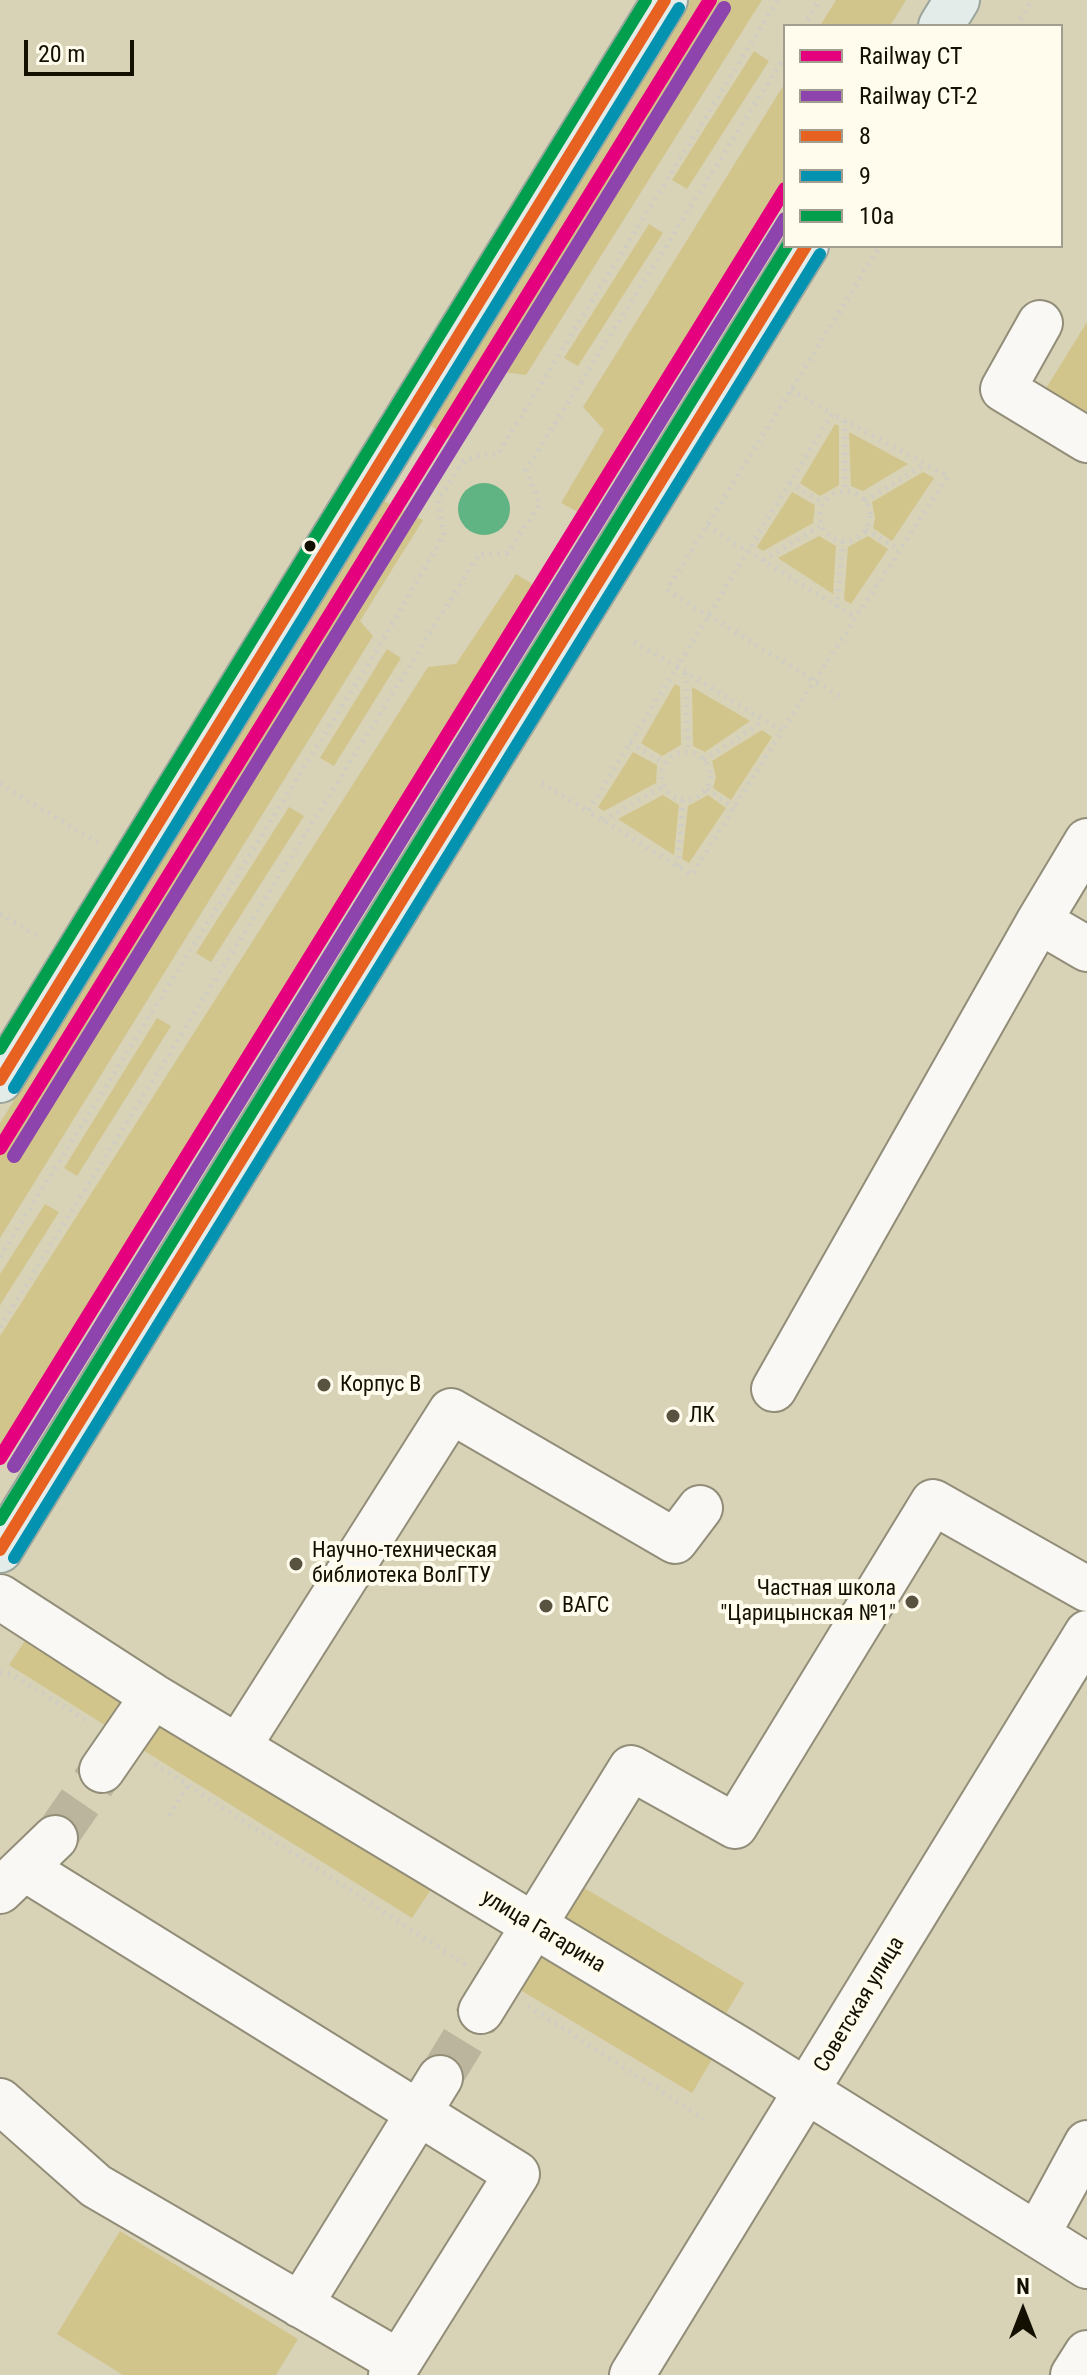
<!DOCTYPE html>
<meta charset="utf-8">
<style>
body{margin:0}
#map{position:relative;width:1087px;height:2375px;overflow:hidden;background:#d8d2b7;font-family:"Roboto Condensed",sans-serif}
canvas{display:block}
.legend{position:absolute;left:783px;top:24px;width:280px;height:224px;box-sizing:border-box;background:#fffced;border:2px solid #a19d8f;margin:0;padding:10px 14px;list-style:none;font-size:24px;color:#130f01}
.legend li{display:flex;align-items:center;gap:16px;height:40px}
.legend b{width:40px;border:2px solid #a19d8f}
.north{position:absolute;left:983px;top:2271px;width:80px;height:80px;-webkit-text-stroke:6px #fffced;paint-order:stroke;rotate:0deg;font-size:22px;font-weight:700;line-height:32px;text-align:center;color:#130f01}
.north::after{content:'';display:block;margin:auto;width:28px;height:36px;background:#130f01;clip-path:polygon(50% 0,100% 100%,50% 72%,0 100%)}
.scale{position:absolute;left:24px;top:40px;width:110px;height:36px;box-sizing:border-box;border:4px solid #130f01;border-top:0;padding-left:10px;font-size:24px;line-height:28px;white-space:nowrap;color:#130f01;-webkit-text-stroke:6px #fffced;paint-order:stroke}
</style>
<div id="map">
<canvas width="1087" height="2375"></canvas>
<ul class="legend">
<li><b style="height:10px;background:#e5007d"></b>Railway СТ</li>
<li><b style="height:10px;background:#8e44ad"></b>Railway СТ-2</li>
<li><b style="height:10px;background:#e76120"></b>8</li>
<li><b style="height:10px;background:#0392af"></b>9</li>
<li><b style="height:10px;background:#019e4d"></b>10а</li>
</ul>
<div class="north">N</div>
<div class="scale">20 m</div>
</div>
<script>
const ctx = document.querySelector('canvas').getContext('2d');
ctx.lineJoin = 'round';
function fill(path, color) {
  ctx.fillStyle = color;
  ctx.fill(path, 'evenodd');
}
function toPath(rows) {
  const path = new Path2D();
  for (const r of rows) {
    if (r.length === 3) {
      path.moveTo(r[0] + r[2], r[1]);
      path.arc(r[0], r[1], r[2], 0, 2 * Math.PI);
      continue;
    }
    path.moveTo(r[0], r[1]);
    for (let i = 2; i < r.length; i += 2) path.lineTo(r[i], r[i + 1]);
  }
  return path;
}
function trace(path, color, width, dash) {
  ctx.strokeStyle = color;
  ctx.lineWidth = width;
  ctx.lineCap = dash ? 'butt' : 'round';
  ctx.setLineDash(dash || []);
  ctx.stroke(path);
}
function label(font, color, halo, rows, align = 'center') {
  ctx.font = font + ' "Roboto Condensed",sans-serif';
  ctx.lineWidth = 8;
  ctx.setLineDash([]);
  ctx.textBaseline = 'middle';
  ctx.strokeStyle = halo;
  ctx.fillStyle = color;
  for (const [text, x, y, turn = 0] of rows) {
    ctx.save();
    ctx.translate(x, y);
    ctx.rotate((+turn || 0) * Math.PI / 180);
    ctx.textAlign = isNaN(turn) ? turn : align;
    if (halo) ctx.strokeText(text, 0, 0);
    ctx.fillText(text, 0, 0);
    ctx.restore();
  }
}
fill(toPath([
 [690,0,762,0,526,375,503,372,456,443,428,424],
 [836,0,906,0,890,26,820,26],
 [754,51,769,61,687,189,672,180],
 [785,83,785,197,671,384,582,514,561,503,604,430,583,407],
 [649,224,663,233,578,366,564,358],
 [1087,322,1087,427,1040,398],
 [835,424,839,426,839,485,820,496,800,483],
 [849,432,908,464,863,491,851,486],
 [923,472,934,478,892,541,873,528,875,518,872,502],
 [792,492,815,505,813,523,763,551,757,547],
 [382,500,423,520,360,621,373,636,0,1238,0,1123],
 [819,536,836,546,833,594,778,558],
 [868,536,888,549,851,604,844,600,848,547],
 [516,574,544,591,0,1457,0,1336,428,667,456,664],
 [387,649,401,658,334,766,320,758],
 [675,684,680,687,681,745,662,756,641,743],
 [692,687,750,721,705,752,693,746],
 [762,730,772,737,731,800,713,788,716,777,712,761],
 [633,752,657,765,656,783,604,811,598,807],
 [663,795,679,805,674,855,618,819],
 [708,795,726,808,689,863,682,859,688,806],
 [289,807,304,816,211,962,196,953],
 [157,1018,171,1026,77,1176,64,1168],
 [45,1204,59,1212,0,1305,0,1274],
 [28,1636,135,1703,116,1732,9,1665],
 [157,1711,434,1885,412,1918,135,1745],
 [571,1880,744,1983,720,2024,546,1921],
 [532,1940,717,2051,692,2093,507,1982],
 [120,2231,298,2339,276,2375,123,2375,57,2334]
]), '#d2c58c');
fill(toPath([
 [484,509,26]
]), '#60b382');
trace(toPath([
 [55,1838,102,1770],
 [440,2078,481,2011]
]), '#bab59c', 44, [44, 22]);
const minor = toPath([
 [1040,323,1003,389,1087,440],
 [1039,921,1087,841],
 [774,1389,1039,921,1087,949],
 [0,1597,153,1696,741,2050,1087,2266],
 [238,1747,451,1411,675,1541,700,1508],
 [102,1770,153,1696],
 [24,1868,517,2174,391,2375],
 [0,1891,55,1838],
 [481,2011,631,1768,735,1826,933,1502,1087,1589],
 [0,2101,96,2186,399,2362],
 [1037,2235,1087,2143],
 [300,2305,440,2078],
 [632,2375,1087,1633],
 [1073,2375,1087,2353]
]);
const major = toPath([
 [941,26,957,0],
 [0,1080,665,0],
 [0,1550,806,246]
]);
trace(minor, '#928d78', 48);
trace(major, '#9aa59c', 48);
trace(toPath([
 [803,26,820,0],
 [1016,26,1032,0],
 [791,390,832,414],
 [845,421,845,491],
 [790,483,823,503],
 [845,516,25],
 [865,501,925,464],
 [707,526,855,617],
 [866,529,899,550],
 [763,560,822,525],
 [837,607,843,540],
 [634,642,677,667,832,414,948,476,782,731],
 [677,667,782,731,692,875,588,811,677,667],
 [686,673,688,752],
 [839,696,667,590,880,246],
 [630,743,665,763],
 [686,776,24],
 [704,760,764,721],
 [542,783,588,811],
 [0,784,99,843],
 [707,789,734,808],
 [603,820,664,786],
 [678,866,683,800],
 [0,914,40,938],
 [0,1257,380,645,444,535,438,501,464,461,480,455,497,455,778,0],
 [0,1327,479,554,507,553,540,504,526,470,785,56],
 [0,1673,11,1674,89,1722],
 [155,1764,466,1965],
 [169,1815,188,1786],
 [528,2006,704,2119]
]), '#ceccc4', 5, [2, 6]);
trace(minor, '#f9f8f4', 44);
trace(major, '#e4ece9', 44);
trace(toPath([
 [0,1080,665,0],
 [0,1550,806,246]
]), '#e76120', 12);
trace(toPath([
 [14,1088,679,8],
 [14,1558,820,254]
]), '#0392af', 12);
trace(toPath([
 [0,1049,646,0],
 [0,1520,787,246]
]), '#019e4d', 12);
trace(toPath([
 [0,1148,710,0],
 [0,1458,785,189]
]), '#e5007d', 14);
trace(toPath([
 [14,1156,724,8],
 [14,1466,785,219]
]), '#8e44ad', 14);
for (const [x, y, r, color] of [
 [310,546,7,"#130f01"],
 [324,1385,8,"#585341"],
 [673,1416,8,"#585341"],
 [296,1564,8,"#585341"],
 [912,1602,8,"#585341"],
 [546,1606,8,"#585341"]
]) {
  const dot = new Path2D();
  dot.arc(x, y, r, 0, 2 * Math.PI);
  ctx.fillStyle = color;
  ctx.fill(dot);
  trace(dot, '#fffced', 3);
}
label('22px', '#130f01', '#fffced', [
 ["Корпус В",340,1385],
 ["ЛК",689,1416],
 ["Научно-техническая",312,1551],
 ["библиотека ВолГТУ",312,1576],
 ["Частная школа",896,1589,"right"],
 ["\"Царицынская №1\"",896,1614,"right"],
 ["ВАГС",562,1606]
], 'left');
label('22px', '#130f01', '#fffced', [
 ["улица Гагарина",543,1932,31],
 ["Советская улица",860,2005,-59]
]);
</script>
